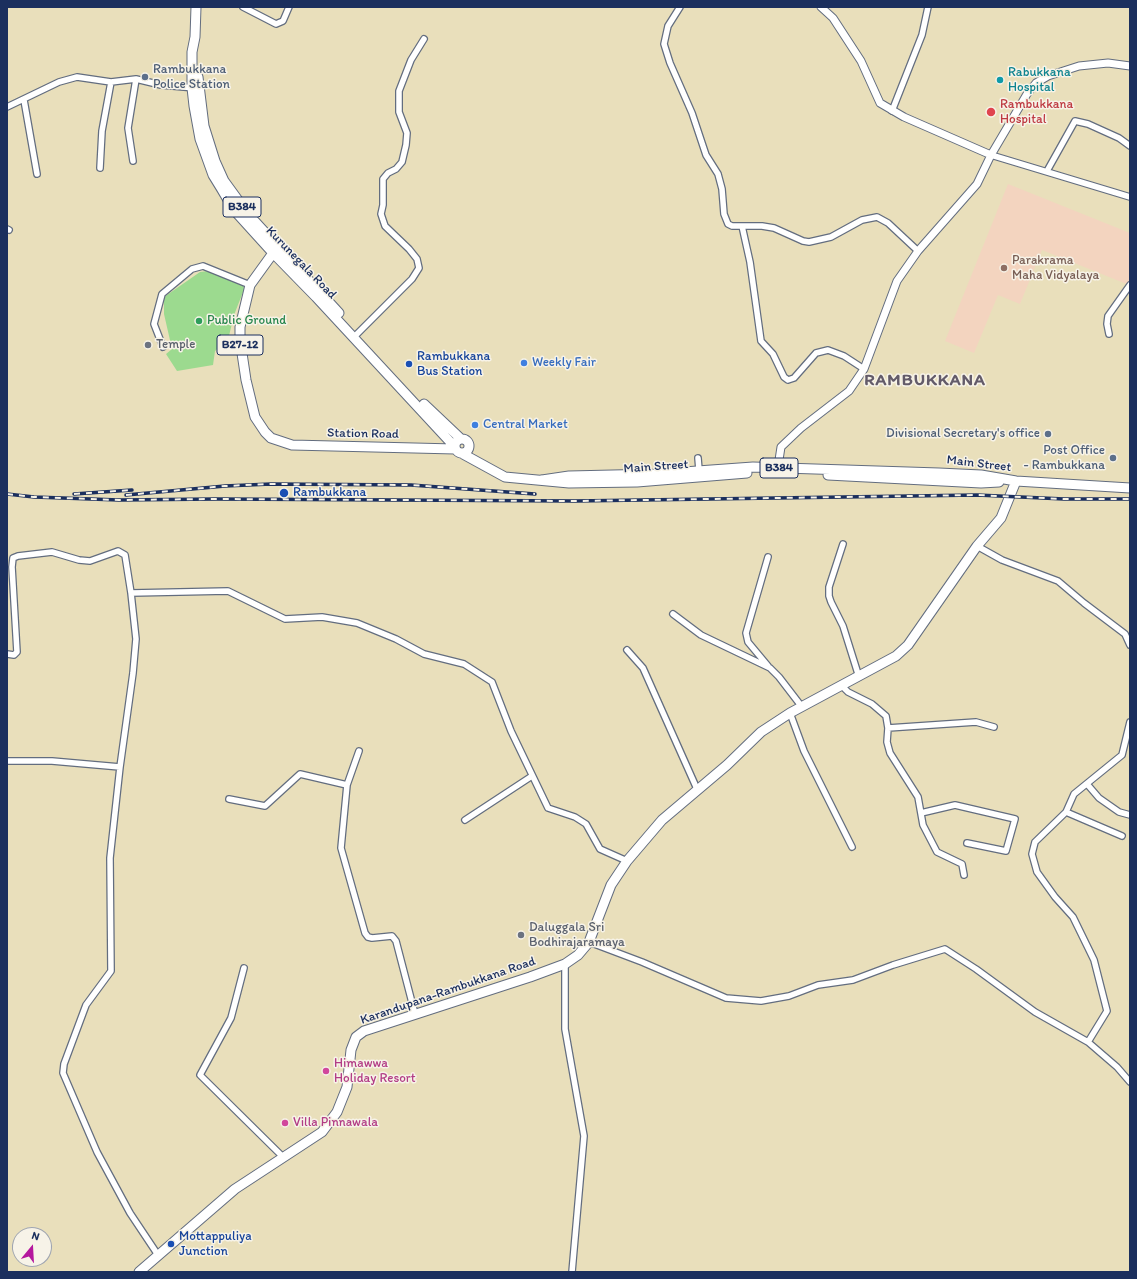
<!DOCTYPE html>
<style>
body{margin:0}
#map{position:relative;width:1137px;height:1279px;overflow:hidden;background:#e9dfbb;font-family:Itim,sans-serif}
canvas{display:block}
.frame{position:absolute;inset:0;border:8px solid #1b2f5e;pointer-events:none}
.north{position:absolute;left:12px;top:1227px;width:40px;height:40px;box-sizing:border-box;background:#f7f3e8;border:1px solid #9fa5b1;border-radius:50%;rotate:18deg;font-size:11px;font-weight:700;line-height:16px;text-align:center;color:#1b2f5e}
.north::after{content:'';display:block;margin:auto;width:14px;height:18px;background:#b5179e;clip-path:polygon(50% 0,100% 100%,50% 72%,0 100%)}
</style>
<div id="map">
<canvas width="1137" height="1279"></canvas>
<div class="frame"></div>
<div class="north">N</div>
</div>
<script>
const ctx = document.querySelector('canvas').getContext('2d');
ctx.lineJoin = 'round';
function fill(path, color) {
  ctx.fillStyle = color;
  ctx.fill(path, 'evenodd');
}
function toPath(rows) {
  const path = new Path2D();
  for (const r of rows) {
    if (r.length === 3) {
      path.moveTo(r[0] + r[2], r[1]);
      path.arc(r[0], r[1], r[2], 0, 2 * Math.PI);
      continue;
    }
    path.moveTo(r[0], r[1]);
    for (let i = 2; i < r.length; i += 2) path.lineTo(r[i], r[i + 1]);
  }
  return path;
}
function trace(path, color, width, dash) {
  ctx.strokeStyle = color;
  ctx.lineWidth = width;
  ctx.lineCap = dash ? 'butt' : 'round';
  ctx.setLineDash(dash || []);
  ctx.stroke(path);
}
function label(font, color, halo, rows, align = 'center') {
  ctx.font = font + ' Itim,sans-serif';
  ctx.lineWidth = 3;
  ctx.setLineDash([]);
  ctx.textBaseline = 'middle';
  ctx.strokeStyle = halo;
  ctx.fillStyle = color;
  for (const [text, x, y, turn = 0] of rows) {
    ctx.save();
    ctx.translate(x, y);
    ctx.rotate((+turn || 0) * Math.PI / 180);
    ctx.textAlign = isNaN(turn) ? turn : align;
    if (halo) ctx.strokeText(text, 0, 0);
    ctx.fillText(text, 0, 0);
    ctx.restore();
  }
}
fill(toPath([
 [1008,184,1130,233,1130,282,1129,285,1042,250,1020,304,998,295,974,353,945,341]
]), '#f3d4bf');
fill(toPath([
 [208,271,245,287,234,315,228,340,215,351,213,365,177,371,166,354,172,349,164,314,164,297,200,272]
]), '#9cda8f');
const minor = toPath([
 [243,7,276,24,283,21,289,7],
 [680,7,668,26,664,44,670,63,692,113,706,155,718,174,722,189,724,214,728,224,732,226,762,226,774,228,803,241,809,242,831,237,862,220,877,217,888,223,918,251],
 [24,100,37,174],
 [7,107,59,82,77,77,111,82,136,79,161,85,195,88],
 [892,111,922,35,928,7],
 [991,155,1130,197],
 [133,161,128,128,136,79],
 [100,168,102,131,111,82],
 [1047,171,1075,121,1088,124,1119,138,1130,146],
 [742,226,750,262,761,341,773,354,784,377,788,380,794,378,816,353,828,350,844,356,864,369],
 [7,229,9,230],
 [1109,334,1107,324,1108,316,1130,285],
 [353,338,412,279,419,268,417,259,409,249,385,226,381,214,383,205,383,179,388,173,396,169,402,162,406,145,407,133,399,112,399,91,411,60,424,39],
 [163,347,154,324,162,294,192,269,203,266,250,285],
 [698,458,699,470],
 [843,544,829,587,829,596,831,602,843,626,859,677],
 [977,546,1002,560,1058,581,1084,603,1125,634,1130,645],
 [768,557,746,633,748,642,768,666],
 [673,614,701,635,770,668,779,677,802,707],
 [627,650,643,668,697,789],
 [7,654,14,655,17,652,12,567,13,558,18,556,52,552,79,560,90,561,118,551,125,555,131,593],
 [842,686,848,692,872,704,886,716,888,728,887,742,890,753,918,797,923,825,937,852,962,864,964,875],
 [790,713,804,751,852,847],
 [888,728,976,722,994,727],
 [359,751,347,785,341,848,365,933,368,937,372,938,392,936,396,941,415,1014],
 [7,761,52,761,120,767],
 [1087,784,1099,798,1119,812,1130,815],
 [229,799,265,806,300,774,347,785],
 [1066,812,1122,836],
 [921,813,955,805,1015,819,1006,851,967,843],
 [465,820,532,776],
 [589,942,642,962,726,998,761,1001,789,996,818,985,853,980,893,965,945,949,976,969,1035,1012,1088,1042,1117,1067,1130,1082],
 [565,964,565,1029,584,1136,572,1272],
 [244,968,231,1018,200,1075,283,1157],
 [1088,1042,1107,1011,1094,960,1073,917,1055,897,1037,872,1032,854,1035,842,1066,812,1074,794,1122,755,1130,722],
 [158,1255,130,1213,97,1152,63,1073,64,1064,86,1005,111,971,110,858,120,767,133,673,136,639,131,593,228,591,285,619,322,617,357,623,396,639,424,654,464,664,492,682,511,731,548,808,575,817,586,824,600,849,627,861]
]);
const tertiary = toPath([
 [821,7,833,18,861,61,880,103,904,117,991,155],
 [777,473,781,447,801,428,849,391,864,369,897,281,918,251,977,184,991,155,1027,94,1036,83,1048,76,1079,66,1108,63,1130,66]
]);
const primary = toPath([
 [196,7,195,37,192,52,192,88,194,106,200,139,213,175,221,188,234,210,273,253,316,297,454,446],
 [198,77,204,126,215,161,224,181,248,214,339,313],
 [276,249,250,285,240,327,240,340,246,380,255,417,265,432,271,438,292,445,455,449],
 [424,404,461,439],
 [462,446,7],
 [463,454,505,477,569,483,637,482,747,473],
 [828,475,981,483,999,482],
 [542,480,569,476,656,474,753,467,939,473,981,475,1016,481,1130,488],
 [139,1272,235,1189,322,1132,337,1112,347,1087,351,1050,356,1037,364,1031,530,977,565,964,578,955,589,942,611,885,627,861,662,820,727,765,761,732,790,713,896,656,908,645,977,546,1001,518,1016,481]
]);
trace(minor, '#636d7f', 8);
trace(tertiary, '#636d7f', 9);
trace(primary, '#636d7f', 11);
trace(minor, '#fff', 5.5);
trace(tertiary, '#fff', 7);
trace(primary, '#fff', 9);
const rail = toPath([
 [7,494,34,497,119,500,216,499,575,501,977,495,1064,499,1130,499],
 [74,494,132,490],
 [126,495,225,486,271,484,411,485,535,494]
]);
trace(rail, '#1b2f5e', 3.5);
trace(rail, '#f7f3e8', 2, [6]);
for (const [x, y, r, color] of [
 [145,77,4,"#5c6f8a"],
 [1000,80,4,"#0f9aa8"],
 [991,112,5,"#e0444e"],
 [1004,268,4,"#8d6e63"],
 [199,321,4,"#2e9e5b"],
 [148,345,4,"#6b7280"],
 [524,363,4,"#3f7fe0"],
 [409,364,4,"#1a4fb4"],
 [475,425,4,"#3f7fe0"],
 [1048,434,4,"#5c6f8a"],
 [1113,458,4,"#5c6f8a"],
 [284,493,5,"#1a4fb4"],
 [521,935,4,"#6b7280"],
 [326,1071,4,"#d1479c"],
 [285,1123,4,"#d1479c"],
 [171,1244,4,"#1a4fb4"]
]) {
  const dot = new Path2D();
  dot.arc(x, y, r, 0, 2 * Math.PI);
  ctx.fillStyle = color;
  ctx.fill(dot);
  trace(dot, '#f7f3e8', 1.5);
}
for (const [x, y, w] of [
 [242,207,38],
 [240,345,46],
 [779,468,38]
]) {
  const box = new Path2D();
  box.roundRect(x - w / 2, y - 10, w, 20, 3);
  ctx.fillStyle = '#f7f3e8';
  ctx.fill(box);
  trace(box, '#1b2f5e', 1);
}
label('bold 12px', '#1b2f5e', null, [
 ["B384",242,207],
 ["B27-12",240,345],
 ["B384",779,468]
]);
label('13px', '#4e5e75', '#f7f3e8', [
 ["Rambukkana",153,70,"left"],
 ["Police Station",153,85,"left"],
 ["Divisional Secretary's office",1040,434],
 ["Post Office",1105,451],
 ["- Rambukkana",1105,466]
], 'right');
label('13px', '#0d838f', '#f7f3e8', [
 ["Rabukkana",1008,73],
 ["Hospital",1008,88]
], 'left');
label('13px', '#be3a42', '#f7f3e8', [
 ["Rambukkana",1000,105],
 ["Hospital",1000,120]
], 'left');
label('13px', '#785e54', '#f7f3e8', [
 ["Parakrama",1012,261],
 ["Maha Vidyalaya",1012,276]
], 'left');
label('13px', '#1b2f5e', '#f7f3e8', [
 ["Kurunegala Road",301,263,46],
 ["Station Road",363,434,1],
 ["Main Street",979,464,7],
 ["Main Street",656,467,-4],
 ["Karandupana-Rambukkana Road",448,991,-19]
]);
label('13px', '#27864d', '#f7f3e8', [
 ["Public Ground",207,321]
], 'left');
label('13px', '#5b616d', '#f7f3e8', [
 ["Temple",156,345],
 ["Daluggala Sri",529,928],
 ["Bodhirajaramaya",529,943]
], 'left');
label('13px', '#164399', '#f7f3e8', [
 ["Rambukkana",417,357],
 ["Bus Station",417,372],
 ["Rambukkana",293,493],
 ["Mottappuliya",179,1237],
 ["Junction",179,1252]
], 'left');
label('13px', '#366cbe', '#f7f3e8', [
 ["Weekly Fair",532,363],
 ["Central Market",483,425]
], 'left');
label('13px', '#b23c85', '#f7f3e8', [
 ["Himawwa",334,1064],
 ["Holiday Resort",334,1079],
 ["Villa Pinnawala",293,1123]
], 'left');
ctx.letterSpacing = '1px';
label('bold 17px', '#635b69', '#f7f3e8', [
 ["RAMBUKKANA",925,381]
]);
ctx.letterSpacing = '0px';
</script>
